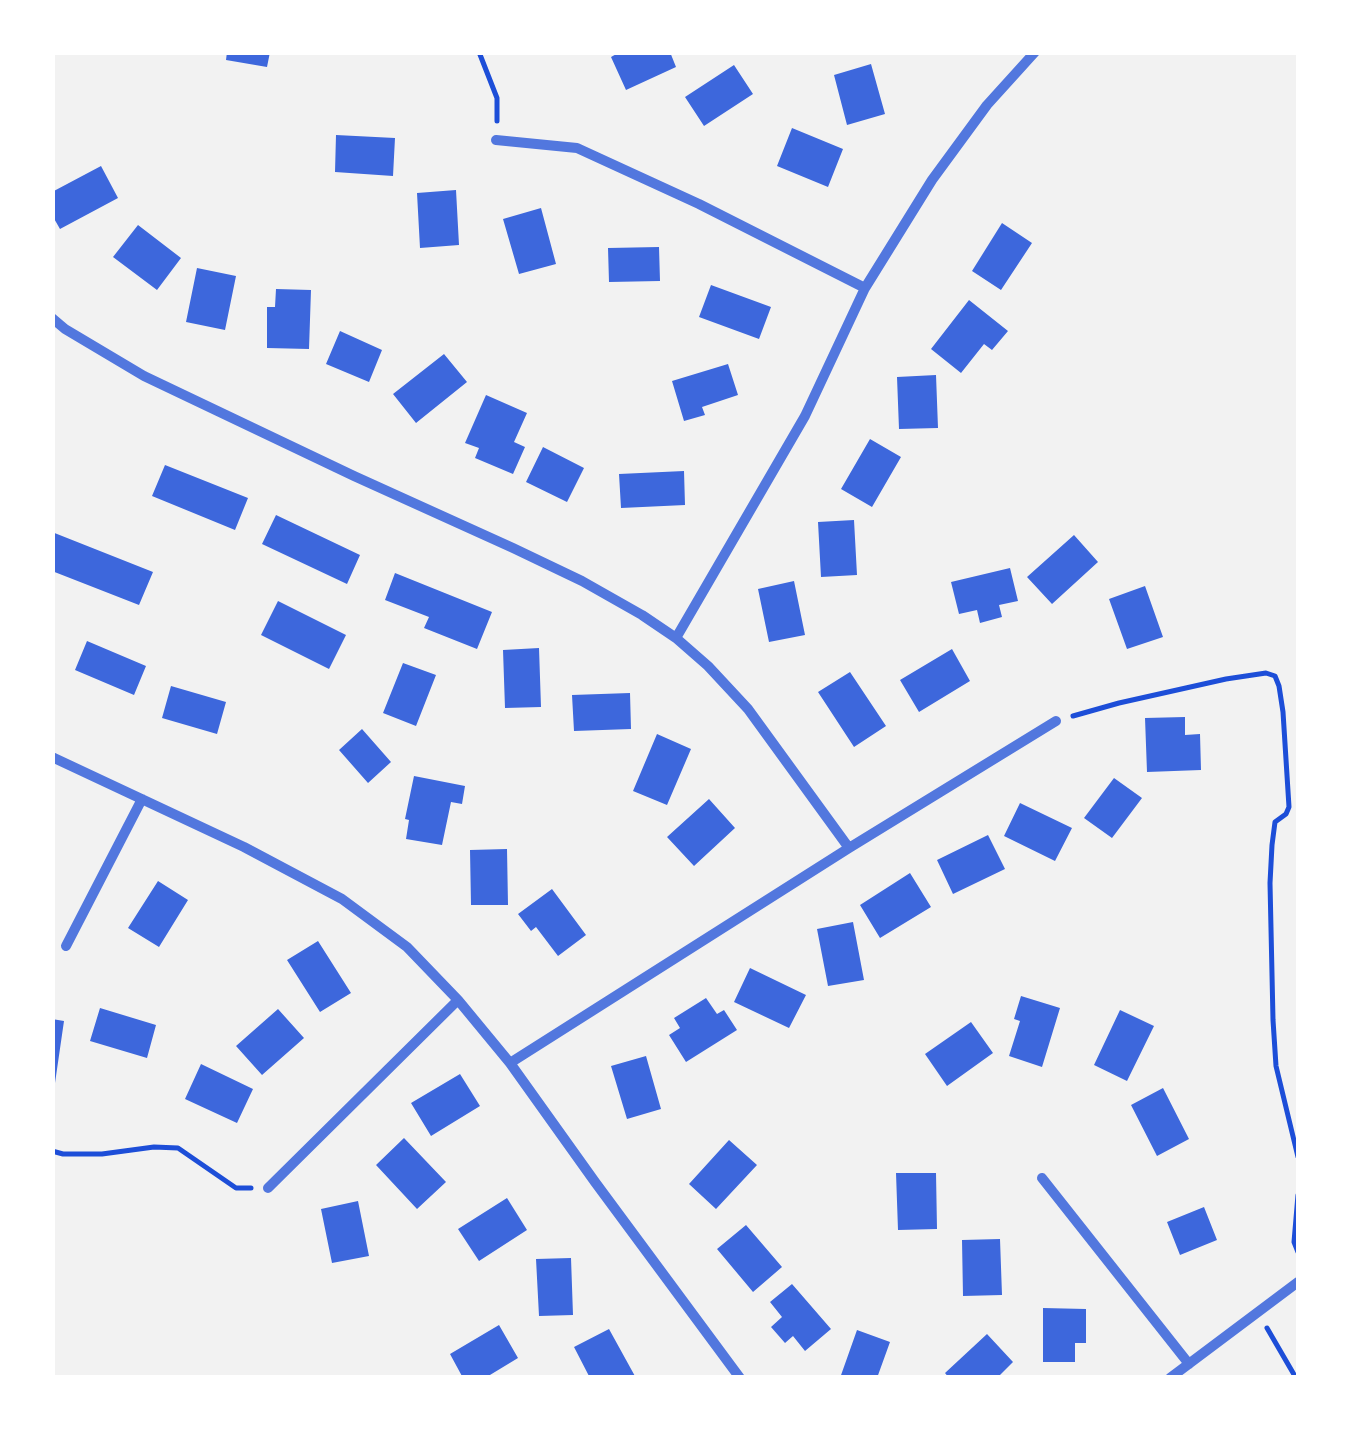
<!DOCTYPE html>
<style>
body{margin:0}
#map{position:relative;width:1351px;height:1430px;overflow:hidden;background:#f2f2f2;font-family:"Varela Round",sans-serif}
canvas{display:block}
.frame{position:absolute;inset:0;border:55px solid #fff;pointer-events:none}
</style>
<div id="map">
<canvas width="1351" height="1430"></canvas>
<div class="frame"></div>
</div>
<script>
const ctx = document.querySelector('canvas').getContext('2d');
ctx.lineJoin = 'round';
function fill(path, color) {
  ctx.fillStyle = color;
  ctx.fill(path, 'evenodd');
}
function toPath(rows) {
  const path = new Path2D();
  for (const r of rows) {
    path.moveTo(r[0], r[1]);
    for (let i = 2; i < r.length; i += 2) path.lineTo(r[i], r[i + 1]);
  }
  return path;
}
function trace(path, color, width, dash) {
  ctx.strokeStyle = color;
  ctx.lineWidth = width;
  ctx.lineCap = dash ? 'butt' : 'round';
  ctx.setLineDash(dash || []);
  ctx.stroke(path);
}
fill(toPath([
 [227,52,270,52,267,67,226,60],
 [620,52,670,52,676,67,626,90,611,57],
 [871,64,885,114,847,125,834,75],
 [734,65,753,94,704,126,685,97],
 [792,128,843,149,828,187,777,166],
 [336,135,395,138,393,176,335,172],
 [101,166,118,198,60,229,52,215,52,192],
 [456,190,459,245,420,248,417,193],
 [541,208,556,264,519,274,503,219],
 [1002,223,1032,243,1001,290,972,271],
 [138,225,181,258,157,290,113,257],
 [659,247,660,281,609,282,608,248],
 [197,268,236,276,225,330,186,322],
 [711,285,771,307,759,339,699,317],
 [276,289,311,290,309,349,267,348,267,307,275,307],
 [969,300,1008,331,992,350,984,344,961,373,931,349],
 [340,331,382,350,369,382,326,364],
 [444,354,467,382,416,423,393,394],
 [728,364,738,395,702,407,705,415,684,421,672,381],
 [936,375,938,428,899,429,897,377],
 [486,395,527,413,514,442,525,447,513,474,475,458,479,448,465,443],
 [870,439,901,457,872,507,841,489],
 [543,447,584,468,567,502,526,482],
 [165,465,248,498,235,530,152,496],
 [684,471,685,505,621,508,619,474],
 [276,515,360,555,347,584,262,544],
 [854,520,857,575,821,577,818,522],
 [52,532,153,572,139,605,52,571],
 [1074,535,1098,562,1052,604,1027,577],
 [1010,568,1018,601,999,605,1002,617,980,623,977,610,959,614,951,582],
 [395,573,492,612,477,649,424,628,429,617,385,600],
 [794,581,805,635,769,642,758,589],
 [1145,586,1163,637,1127,649,1109,599],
 [278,601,346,635,329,669,261,635],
 [87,641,146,666,134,695,75,670],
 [539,648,541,707,505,708,503,650],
 [952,649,970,681,919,712,900,680],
 [403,663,436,675,416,726,383,713],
 [850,672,886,726,854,747,818,692],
 [171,686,226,702,217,734,162,718],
 [630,693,631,729,574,731,572,695],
 [1185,717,1185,735,1200,734,1201,770,1147,772,1145,718],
 [362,729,391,762,368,783,339,750],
 [657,734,691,749,667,805,633,791],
 [414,776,465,786,462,804,451,802,442,845,406,839,409,820,405,819],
 [1114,778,1142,798,1112,838,1084,818],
 [709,799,735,828,694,866,667,837],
 [1020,803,1072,828,1055,861,1004,836],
 [988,835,1005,869,953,894,937,860],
 [507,849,508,905,471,905,470,850],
 [910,873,931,907,880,938,860,905],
 [158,881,188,900,159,947,128,928],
 [552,889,586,935,558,956,536,927,531,931,518,914],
 [853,922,864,980,828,986,817,929],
 [318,941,351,993,320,1012,287,960],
 [750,968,806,995,789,1028,734,1002],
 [1021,996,1060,1008,1042,1067,1009,1056,1020,1021,1014,1019],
 [706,998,717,1014,724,1010,737,1030,686,1062,669,1035,680,1028,674,1018],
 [100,1008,156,1025,147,1058,90,1041],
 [278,1009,304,1038,262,1075,236,1046],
 [1120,1010,1154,1026,1127,1081,1094,1065],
 [52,1019,64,1021,55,1083,52,1082],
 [971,1022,993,1053,947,1086,925,1054],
 [646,1056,661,1109,627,1119,611,1066],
 [201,1064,253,1089,237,1123,185,1099],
 [460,1074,480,1106,431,1136,411,1103],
 [1163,1088,1189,1139,1157,1156,1131,1105],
 [404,1138,446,1182,417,1209,376,1165],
 [729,1140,757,1165,716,1209,689,1184],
 [896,1173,936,1173,937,1229,898,1230],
 [507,1198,527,1230,479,1261,458,1229],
 [358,1201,369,1256,332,1263,321,1209],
 [1204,1207,1217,1240,1180,1255,1167,1222],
 [746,1225,782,1267,753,1292,717,1249],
 [1000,1239,1002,1295,963,1296,962,1240],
 [571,1258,573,1315,539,1316,536,1259],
 [792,1284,831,1329,805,1351,793,1336,785,1343,771,1327,782,1317,770,1302],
 [1043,1308,1086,1309,1086,1343,1075,1343,1075,1362,1043,1362],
 [499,1325,518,1358,485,1378,463,1378,450,1354],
 [609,1329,636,1378,590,1378,574,1347],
 [857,1330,890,1342,877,1378,840,1378],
 [987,1334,1013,1362,997,1378,949,1378,945,1373]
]), '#3d67dc');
trace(toPath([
 [479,52,497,98,497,121],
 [1073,716,1119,703,1226,679,1266,673,1275,676,1279,686,1283,712,1289,807,1286,814,1275,822,1272,845,1270,883,1273,1020,1276,1066,1298,1157],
 [52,1151,63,1154,102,1154,154,1147,178,1148,236,1188,251,1188],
 [1298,1195,1294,1242,1298,1252],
 [1267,1328,1296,1378]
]), '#1d4ed8', 5);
trace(toPath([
 [496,140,577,148,699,204,865,288],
 [52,318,65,329,144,376,354,476,513,548,582,581,642,615,676,638,708,666,748,709,849,848],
 [676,638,805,416,865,288,932,180,987,105,1035,52],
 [52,757,244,847,342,899,407,947,458,1000,510,1063,595,1182,740,1378],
 [66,946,142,799],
 [510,1063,849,848,1056,721],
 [1042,1178,1189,1364],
 [268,1188,458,1000],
 [1170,1378,1298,1282]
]), '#5277de', 10);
</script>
